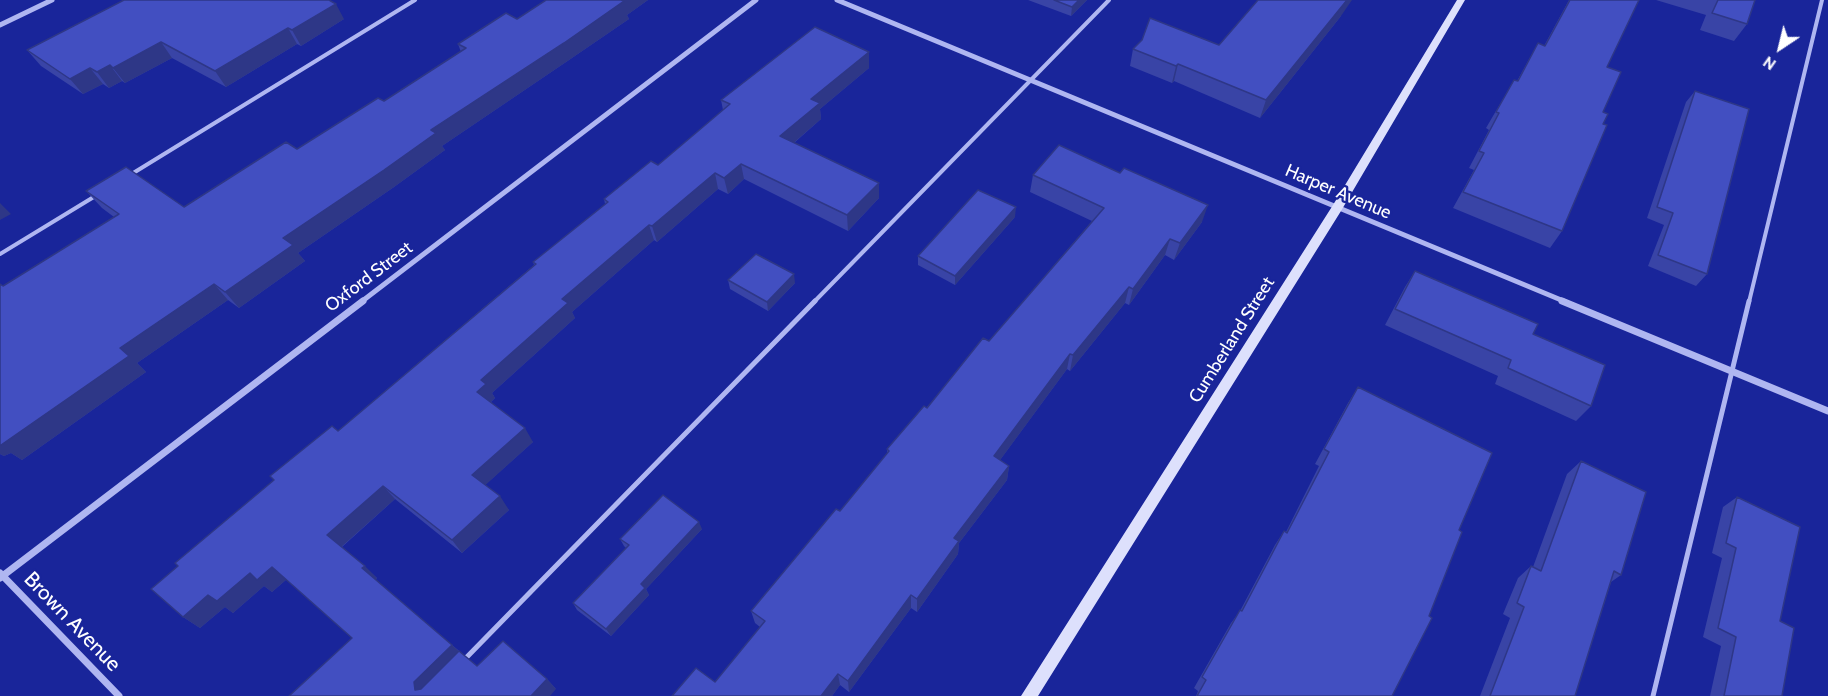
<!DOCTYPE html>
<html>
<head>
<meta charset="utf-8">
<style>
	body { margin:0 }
	#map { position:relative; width:1828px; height:696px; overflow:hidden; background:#19259a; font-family:Cabin,sans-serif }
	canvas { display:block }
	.north { position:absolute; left:1750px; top:18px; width:60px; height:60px; -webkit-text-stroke:4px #19259a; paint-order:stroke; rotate:215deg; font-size:16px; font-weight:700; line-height:24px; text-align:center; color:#fff }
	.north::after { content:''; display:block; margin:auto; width:21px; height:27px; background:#fff; clip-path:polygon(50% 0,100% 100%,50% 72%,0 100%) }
</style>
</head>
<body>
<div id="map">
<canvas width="1828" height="696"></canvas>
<div class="north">N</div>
</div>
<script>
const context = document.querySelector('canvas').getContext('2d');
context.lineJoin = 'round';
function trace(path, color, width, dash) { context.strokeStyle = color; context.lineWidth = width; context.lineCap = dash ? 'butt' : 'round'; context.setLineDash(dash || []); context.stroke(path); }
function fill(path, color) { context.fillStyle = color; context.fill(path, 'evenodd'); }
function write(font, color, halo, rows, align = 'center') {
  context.font = font + ' Cabin,sans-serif'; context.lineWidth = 4.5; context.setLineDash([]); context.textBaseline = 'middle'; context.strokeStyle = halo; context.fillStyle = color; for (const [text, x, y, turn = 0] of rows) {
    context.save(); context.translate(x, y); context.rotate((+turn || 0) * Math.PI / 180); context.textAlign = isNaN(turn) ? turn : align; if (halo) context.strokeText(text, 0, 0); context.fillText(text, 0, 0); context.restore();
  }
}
trace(new Path2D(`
	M130 175 415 0
	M0 254 97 195
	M814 302 1109 0
	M1749 302 1822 0`), '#afb6f1', 4);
trace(new Path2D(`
	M463 661 815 301
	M1653 696 1749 301`), '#afb6f1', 5);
trace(new Path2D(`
	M837 0 1566 302
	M0 25 52 0
	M361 302 756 0`), '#afb6f1', 5);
trace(new Path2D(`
	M1562 301 1828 411
	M0 573 119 696
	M0 578 363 301`), '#afb6f1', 7);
fill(new Path2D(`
	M1457 0H1465L1341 211 1038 696H1021L1333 205Z`), '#dde0fc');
fill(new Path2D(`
	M546 0H648L627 15 629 19 569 60 442 146 445 150 394 187 298 253 305 261 239 308 228 300 137 363 146 372 22 460 11 453 4 456 0 454V284L3 286 114 217 102 208 86 191 184 207 297 149 384 101 461 52 458 44 517 19Z
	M1028 0H1087L1071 16Z
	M1569 0H1639L1607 67 1603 124 1562 231 1550 248 1453 208 1474 170 1469 168 1489 130 1486 128 1514 80 1517 81 1538 43 1544 46Z
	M1656 0H1755L1747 24 1734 41 1700 30 1706 15Z
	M1341 16 1260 118 1174 81 1172 83 1130 66 1133 49 1219 45Z
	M344 19 301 46 297 44 226 87 172 58 125 83 122 81 109 88 103 84 83 94 41 66 27 50Z
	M869 52V68L820 109 821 119 794 143 879 198 848 231 744 179 728 194 718 189 657 242 654 240 572 312 575 318 492 393 495 398 491 402 533 442 485 485 509 510 462 553 395 499 342 547 377 578 375 580 477 666 547 679 556 689 352 638 287 579 272 592 264 586 233 613 225 607 200 628 183 617 178 566 534 265 533 262 605 204 604 199 658 165 723 110 721 100Z
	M1695 91 1707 274 1696 286 1648 266 1664 225 1647 218 1686 102Z
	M1033 175 1202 222 1174 260 1165 255 1129 305 1125 303 1070 371 1067 369 1000 460 1009 466 1007 480 959 543 958 554 917 612 911 608 849 692 840 685 832 696H672L715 682 760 627 755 623 751 611 840 511 887 454V449L989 341 1092 221 1030 192Z
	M1015 217 955 285 918 265V256Z
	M1415 271 1533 334 1591 406 1576 421 1495 384 1498 376 1385 325 1405 287Z
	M728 280 795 283 768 311 730 289Z
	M1358 387 1459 530 1392 696H1196L1198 691 1194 688 1231 623 1240 611 1275 545 1284 531 1286 532 1319 466 1315 464 1348 403Z
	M1581 461 1621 575 1611 582 1575 696H1480L1510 618 1503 614 1518 578 1531 566 1533 567 1567 474Z
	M1737 497 1780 621 1782 696H1710L1721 646 1703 637 1722 558 1712 553 1723 507Z
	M702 529 646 589 649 595 611 636 577 610 573 603 626 548 624 546 620 539Z`), '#3944a6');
fill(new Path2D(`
	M620 0H648L627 15 629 19 569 60 442 146 445 150 394 187 298 253 305 261 239 308 225 292 283 238 431 130Z
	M1079 0H1087L1071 16 1072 7Z
	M1347 0H1352L1341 16 1260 118 1266 100Z
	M336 4 344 19 301 46 292 30Z
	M288 28 297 44 226 87 215 71Z
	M161 42 172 58 125 83 113 68Z
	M869 52V68L820 109 821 119 783 152 780 136 811 99Z
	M1178 64 1174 81 1172 83 1176 66Z
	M110 65 122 81 109 88 97 72Z
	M90 68 103 84 83 94 70 79Z
	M741 164 744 179 728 194 724 178Z
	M715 173 718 189 657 242 652 226Z
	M879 183V198L848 231 847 215Z
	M0 203 11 214 0 220Z
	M1208 205 1202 222 1174 260 1180 243Z
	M1016 207 1015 217 955 285V276Z
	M649 225 654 240 572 312 575 318 492 393 495 398 486 406 477 392 481 380 562 299Z
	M1170 239 1165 255 1129 305 1133 289Z
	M794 274 795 283 768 311 767 302Z
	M214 284 228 300 137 363 146 372 22 460 11 453 4 456 0 454V444L120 348Z
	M1129 287 1125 303 1070 371 1073 355Z
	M1070 354 1067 369 992 471 994 456Z
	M525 428 533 442 481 489 472 475Z
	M1009 466 1007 480 959 543 958 554 917 612V599L954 538Z
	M383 486 395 499 340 548 327 535Z
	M500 496 509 510 462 553 452 540Z
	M699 522 702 529 646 589 649 595 611 636 606 629 641 584Z
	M365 566 377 578 375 580 362 568Z
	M272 567 287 579 272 592 264 586 233 613 225 607 200 628 183 617 208 595 250 573Z
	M911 595V608L849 692 848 681Z
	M452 645 463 655 427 693 415 690 414 682Z
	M838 674 840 685 832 696H821Z
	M547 679 556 689 550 696H531Z`), '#2e3787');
const building = new Path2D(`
	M124 0H329L336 4 292 30 288 28 215 71 161 42 113 68 110 65 97 72 90 68 70 79 27 50Z
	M546 0H621L624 1 564 43 431 130 436 133 384 170 283 238 293 245 225 292 214 284 120 348 129 356 1 445H0V284L3 286 119 214 86 191 126 167 184 207 286 142 297 149 378 98 384 101 466 48 458 44 506 13 517 19Z
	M1054 0H1079L1072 7Z
	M1258 0H1347L1266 100 1178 64 1176 66 1133 49 1142 40 1150 18 1219 45Z
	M1570 0H1639L1607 67 1621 72 1603 112 1608 114 1603 124 1607 125 1562 231 1463 192 1484 153 1479 151 1499 113 1496 112 1514 80 1518 81 1538 43 1545 46Z
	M1718 0H1755L1747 24 1712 13Z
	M815 27 869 52 811 99 820 103 780 136 879 183 847 215 741 164 724 178 715 173 652 226 649 225 562 299 568 303 481 380 486 384 477 392 525 428 472 475 500 496 452 540 383 486 327 535 365 566 362 568 452 645 414 682 415 690 421 689 459 651 477 666 503 641 547 679 531 696H289L352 638 272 567 257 580 250 573 217 601 208 595 183 617 151 589 178 566 175 563 274 480 270 476 332 426 338 431 536 264 533 262 608 202 604 199 651 161 658 165 730 104 721 100Z
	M1695 91 1749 109 1707 274 1658 255 1673 213 1657 207Z
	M1059 145 1120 173 1124 168 1208 205 1180 243 1170 239 1133 289 1129 287 1073 355 1070 354 994 456 1009 466 954 538 959 541 917 599 911 595 848 681 838 674 821 696H672L696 668 715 682 765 621 751 611 836 509 840 511 889 451 887 449 924 406 927 408 983 338 989 341 1104 208 1033 175Z
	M978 190 1016 207 955 276 918 256Z
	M756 254 794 274 767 302 728 280Z
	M1415 271 1538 324 1533 334 1605 365 1591 406 1508 368 1511 360 1395 309Z
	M1358 387 1492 453 1459 530 1462 532 1429 616 1432 618 1392 696H1197L1206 680 1202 677 1240 610 1242 611 1284 531 1287 533 1329 452 1324 449Z
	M1581 461 1646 492 1621 575 1614 571 1575 696H1490L1524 607 1517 603 1531 566 1541 571Z
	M663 495 699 522 641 584 645 588 606 629 573 603 629 545 620 539Z
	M1737 497 1800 527 1780 621 1794 628 1782 696H1724L1736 637 1718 628 1736 548 1726 543Z`);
fill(building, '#424fc1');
trace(building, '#2e3787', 1.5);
write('18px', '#fff', '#19259a', [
	["Harper Avenue",1338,192,23],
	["Oxford Street",369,277,-37],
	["Cumberland Street",1232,340,-58]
]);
write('21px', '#fff', '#19259a', [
	["Brown Avenue",72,622,46]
]);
</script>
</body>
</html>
